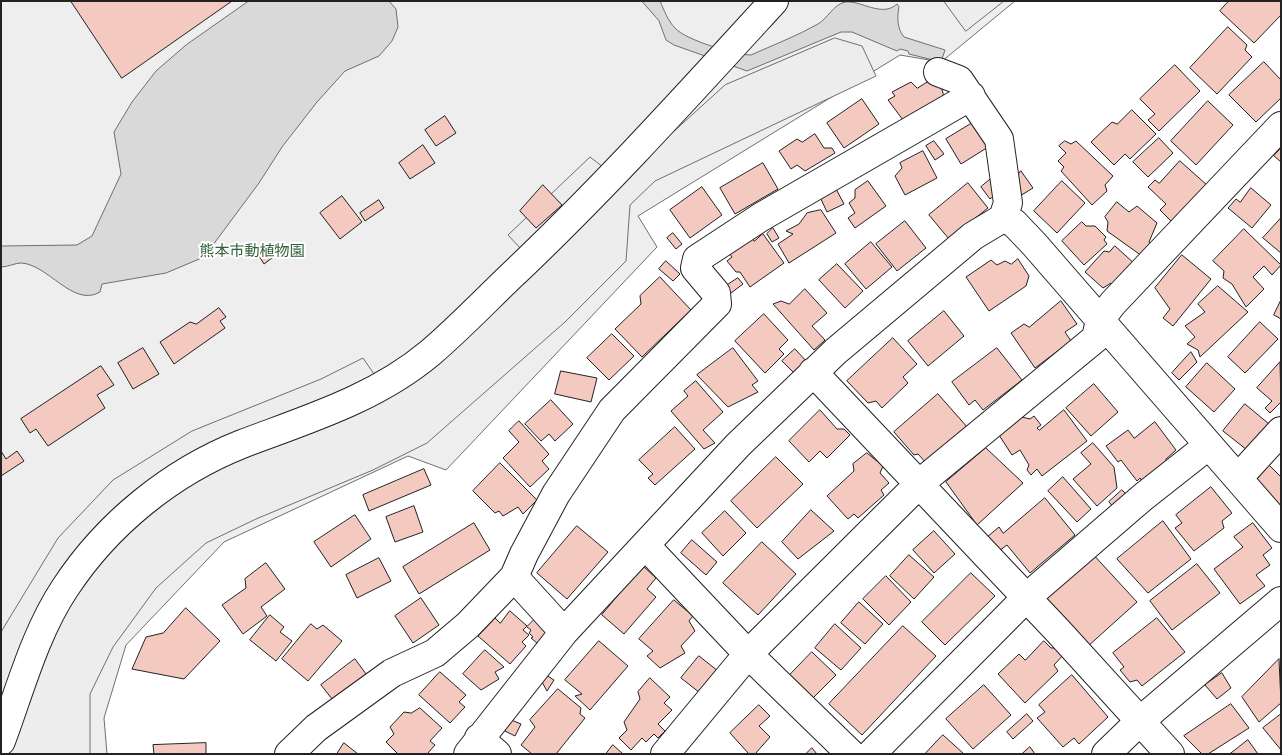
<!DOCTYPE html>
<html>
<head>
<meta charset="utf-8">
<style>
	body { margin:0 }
	#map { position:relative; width:1282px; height:755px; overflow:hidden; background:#fff; font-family:"Space Grotesk",sans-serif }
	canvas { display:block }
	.frame { position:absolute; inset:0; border:2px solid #222; pointer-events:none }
</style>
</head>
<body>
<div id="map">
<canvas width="1282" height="755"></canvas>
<div class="frame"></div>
</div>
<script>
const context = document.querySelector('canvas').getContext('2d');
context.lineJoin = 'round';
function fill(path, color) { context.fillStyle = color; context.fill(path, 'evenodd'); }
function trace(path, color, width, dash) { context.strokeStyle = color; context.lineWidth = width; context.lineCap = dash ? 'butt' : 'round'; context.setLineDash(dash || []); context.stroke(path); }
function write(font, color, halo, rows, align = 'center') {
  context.font = font + ' "Space Grotesk","Noto Sans JP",sans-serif'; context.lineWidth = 4; context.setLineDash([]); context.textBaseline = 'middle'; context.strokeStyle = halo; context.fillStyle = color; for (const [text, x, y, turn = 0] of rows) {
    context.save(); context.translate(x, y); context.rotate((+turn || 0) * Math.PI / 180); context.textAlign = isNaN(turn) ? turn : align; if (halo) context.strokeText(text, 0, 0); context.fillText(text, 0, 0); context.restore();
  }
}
const green = new Path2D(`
	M1 1H1015L941 62 900 55 638 216 657 247 446 470 408 456 224 542 126 645 104 718 107 754H1Z`);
fill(green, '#eee');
trace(green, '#6f6f6f', 1);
const parking = new Path2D(`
	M944 1H1004L966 31Z
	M835 38 862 46 876 76 655 181 630 205 626 261 565 322 427 443 373 470 256 519 206 543 156 588 113 647 90 694V754H1V632L58 538 113 480 192 431 321 379 363 358 387 393 536 265 508 235 590 157 620 180 725 85Z`);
fill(parking, '#ededed');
trace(parking, '#6f6f6f', 1);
const water = new Path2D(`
	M249 1H389L396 9 398 27 392 41 379 56 345 71 317 102 282 147 259 183 204 257 166 273 102 284 100 292C73 308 48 264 21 263 15 263 8 267 1 267V246L77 245 92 236 121 174 114 132 132 102 156 71 186 45Z
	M642 1H660C664 10 668 21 675 28 685 40 736 55 751 55 773 45 797 36 818 24 828 18 833 5 845 2 861 0 882 18 897 4L899 7C897 17 897 29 904 37L945 50 941 62 909 54 908 51 900 49 897 51 852 32H841L747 71 674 45 666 40 659 21Z`);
fill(water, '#d9d9d9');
trace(water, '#6f6f6f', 1);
const building = new Path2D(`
	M71 1H232L122 78Z
	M1229 1H1281V15L1254 43 1220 11Z
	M1228 27 1247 45 1245 50 1252 57 1217 94 1190 68Z
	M1264 62 1281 80V98L1256 122 1229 95Z
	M1175 65 1200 91 1159 131 1148 120 1155 114 1140 99Z
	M931 80 934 85 940 82 944 97 903 120 888 100 895 96 892 92 911 82 917 88Z
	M862 99 879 124 844 148 827 123Z
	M1208 101 1233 125 1196 165 1171 141Z
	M1132 110 1156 134 1130 159 1125 154 1114 165 1091 142 1112 122 1117 124Z
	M445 116 456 133 436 146 425 130Z
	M979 119 993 144 961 164 946 139Z
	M815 134 824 148H832L835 153 805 171 797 165 791 169 779 151 797 139 802 142Z
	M1159 138 1173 153 1148 177 1133 162Z
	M934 141 944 154 935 160 926 146Z
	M1065 141 1071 144 1076 141 1113 176 1105 185 1107 191 1092 205 1061 171 1064 167 1058 161 1066 153 1059 146Z
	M423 145 435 163 410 179 399 163Z
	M1281 148V162L1274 156Z
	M923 151 937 178 905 195 895 176 902 168 900 163Z
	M1180 161 1208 186 1173 223 1160 210 1166 204 1148 187 1155 180 1159 183Z
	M763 163 778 189 735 214 720 188Z
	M1021 171 1033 188 1020 196 1015 179Z
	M992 178 1001 190 990 199 981 187Z
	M868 181 886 206 855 228 848 218 855 213 849 203 855 198V190Z
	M1062 181 1085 203 1057 233 1034 211Z
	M968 183 988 208 949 239 929 215Z
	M543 185 562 205 536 228 520 211Z
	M702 187 722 215 690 238 670 210Z
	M835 187 844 204 827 212 819 195Z
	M1251 188 1271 205 1252 228 1228 208 1236 199 1240 202Z
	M342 196 362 222 340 239 320 213Z
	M379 200 384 208 365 221 360 213Z
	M1117 202 1129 212 1137 206 1157 223 1149 242 1153 248 1142 256 1107 231 1108 222 1105 217Z
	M821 210 836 233 789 263 778 244 793 234 786 231 799 224 807 213Z
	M1281 218V253L1263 238Z
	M905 221 926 248 897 271 876 244Z
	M1082 222 1086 226H1095L1106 237 1104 240 1107 244 1084 265 1062 241Z
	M773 228 779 238 772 242 767 234Z
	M1244 229 1281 265 1272 275 1264 266 1253 277 1264 289 1246 307 1232 284 1223 278 1224 271 1213 261Z
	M673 233 682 244 676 249 667 238Z
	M763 234 784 263 750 287 740 272H736L727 261 732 257 728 251 750 235 754 241Z
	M871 242 892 267 866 289 845 264Z
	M1115 246 1136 265 1115 287 1111 283 1103 288 1085 272 1104 251 1109 252Z
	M271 248 276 255 264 264 259 256Z
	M1182 255 1211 279 1173 326 1163 318 1170 309 1155 288Z
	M1018 259 1029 276 1026 286 989 311 966 277 991 260 997 265 1005 261 1011 264Z
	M666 261 680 274 673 281 659 269Z
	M837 264 863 291 845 308 819 280Z
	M660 277 691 310 642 357 615 329 641 304 640 296Z
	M738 278 743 284 731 293 726 286Z
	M1218 286 1248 312 1200 357 1198 350 1187 344 1195 337 1185 326 1205 312 1198 304Z
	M805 289 827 313 812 326 825 340 814 350 773 304 781 301 789 304Z
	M1281 300V319L1274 315Z
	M1061 301 1077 324 1065 332 1071 341 1035 368 1011 333 1024 324 1029 327Z
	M219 308 226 317 220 321 225 328 174 364 160 342 190 322 196 324Z
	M944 311 964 336 928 366 908 341Z
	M764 314 788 340 779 349 784 354 765 373 735 341Z
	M1260 322 1278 339 1245 373 1228 357Z
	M612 334 634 356 609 380 587 358Z
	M893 338 917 364 903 377 908 383 882 408 876 401 868 403 847 381Z
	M143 348 159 374 133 389 118 363Z
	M733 348 758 381 752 385 758 392 728 407 697 375Z
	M997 348 1022 380 983 410 975 400 969 405 952 382Z
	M795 349 808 363 796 375 782 361Z
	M1191 352 1197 362 1179 380 1172 373Z
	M1280 362 1281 402 1270 413 1265 408 1272 401 1257 388Z
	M1207 363 1235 389 1214 412 1186 387Z
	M101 366 114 385 97 395 105 408 48 446 36 429 30 433 21 419Z
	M561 371 597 378 591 402 555 394Z
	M696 381 723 412 703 430 715 443 704 449 671 411 688 396 684 391Z
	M1094 384 1118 412 1091 436 1066 408Z
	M938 394 968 428 927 464 918 454 914 455 894 432Z
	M551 400 573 424 555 441 549 434 541 441 525 424Z
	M1245 404 1269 424 1247 450 1223 431Z
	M820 410 837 429H844L850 435 827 458 820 451 809 462 789 441Z
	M1064 410 1087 441 1042 476 1037 469 1031 475 1027 470 1029 465 1020 450 1012 455 997 432 1022 417 1030 419 1034 416 1041 425 1037 428 1039 430Z
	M519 421 549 454 542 461 549 469 530 487 503 458 519 442 509 431Z
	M1155 422 1176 450 1166 459V468L1144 484 1140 478 1137 481 1121 460 1118 462 1106 446 1128 430 1134 438Z
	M675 427 695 449 655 485 648 478 653 474 639 460Z
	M1093 443 1114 467 1117 488 1097 506 1073 479 1091 464 1081 453Z
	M986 448 1023 483 977 525 946 482Z
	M1 451 6 459 17 451 24 461 1 476Z
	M867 453 883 466 880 473 889 483 881 490 884 495 858 518 854 514 848 519 827 496 854 471 853 464Z
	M776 457 803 484 757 528 731 501Z
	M500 463 537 500 523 514 518 507 503 516 499 511 495 513 473 491Z
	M1269 465 1281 477V513L1255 482Z
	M424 469 431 485 369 511 363 495Z
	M1063 477 1091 509 1077 522 1048 491Z
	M1211 487 1232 513 1222 521 1224 528 1194 551 1175 528 1182 523 1176 515Z
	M1122 490 1128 496 1114 508 1109 502Z
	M1045 498 1075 535 1030 573 1007 545 999 551 987 537 999 527 1003 533Z
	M414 506 423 532 395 542 386 517Z
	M811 510 834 531 798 559 782 542Z
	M725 511 746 533 723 556 702 533Z
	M355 515 371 539 331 567 314 542Z
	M1163 521 1191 559 1148 593 1117 559Z
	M474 523 490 550 419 594 403 567Z
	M1253 523 1272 548 1263 555 1270 565 1256 575 1265 586 1240 604 1214 569 1243 547 1234 537Z
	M577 526 608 552 567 599 537 573Z
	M934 531 955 554 934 573 913 550Z
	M692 540 717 562 706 575 681 553Z
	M762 542 796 574 758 615 723 583Z
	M1090 551 1137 602 1087 647 1042 604 1043 592Z
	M909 555 934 577 914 599 890 576Z
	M379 558 391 581 357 598 346 575Z
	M266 563 285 589 261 607 267 616 243 634 222 605 246 588 245 579Z
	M1197 564 1220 593 1172 630 1150 601Z
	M643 566 656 578 647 589 656 597 624 634 602 615Z
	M971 573 995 596 945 645 922 622Z
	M886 576 911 602 889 625 863 599Z
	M421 598 439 625 413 643 395 616Z
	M674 600 693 616 689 621 695 631 681 646 685 653 660 668 647 656 653 651 639 639Z
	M859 602 883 624 865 644 841 623Z
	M186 608 220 641 184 679 132 669 146 637 163 633Z
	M510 611 527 626 523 630 529 635 522 642 526 646 510 664 478 636 495 618 500 623Z
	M270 615 284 627 280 632 292 641 276 661 250 640Z
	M537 617 551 629 537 643 531 638 533 637 529 633 531 630 527 627Z
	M1157 618 1185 652 1142 686 1137 680 1130 682 1120 670 1124 667 1113 653Z
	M311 624 317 629 323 625 342 641 308 681 282 659Z
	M835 624 861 648 841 670 815 648Z
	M903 626 936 656 862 735 829 704Z
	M599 641 628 666 590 710 575 696 582 694 565 680Z
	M1044 641 1051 648H1057L1066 652 1054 665 1058 671 1025 703 998 674 1019 654 1025 660Z
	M485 650 504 667 495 672 499 679 481 690 463 674Z
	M812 652 836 675 809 702 785 680Z
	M699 656 718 671 700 693 681 678Z
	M355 659 369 678 336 704 321 685Z
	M1279 659 1281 703 1259 722 1242 697Z
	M440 672 466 695 459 702 465 707 450 723 419 695Z
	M1222 673 1231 688 1217 699 1205 685Z
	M546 675 554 680 547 691 542 682Z
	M1072 675 1108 717 1079 744 1074 738 1063 747 1037 718 1045 712 1039 705Z
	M650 678 670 697 664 703 672 710 658 724 665 731 658 738 654 734 646 742 642 738 631 750 619 738 627 730 624 722 640 699 638 692Z
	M984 685 1011 715 973 749 946 719Z
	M558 689 581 708 580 714 585 718 556 754H532L521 745 535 727 530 720Z
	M1231 704 1249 728 1208 754H1202L1184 736Z
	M759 705 770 716 759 726 770 737 755 754H749L730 733Z
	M420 708 442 728 430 741 435 745 427 754H398L386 742 394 734 390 727 404 712 411 713Z
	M1027 714 1033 721 1013 739 1007 732Z
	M1281 714V750L1263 728Z
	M509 719 521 724 515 736 503 730Z
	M943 735 964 754H925Z
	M1248 740 1258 754H1230Z
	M206 743V754H154L153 745Z
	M344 743 358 754H337Z
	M613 745 623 754H606Z
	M1030 747 1035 754H1022Z
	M812 748 817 754H806Z`);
fill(building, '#f3c9c0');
trace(building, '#222', 1);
const minor = new Path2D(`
	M938 72 959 80 999 139 1008 203 1003 218
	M813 372 1058 631 1170 754
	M1238 478 1281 431
	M645 545 748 654 851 754
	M514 577 564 632
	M479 738 497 754
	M1 741C20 690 35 633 65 588 107 524 171 472 242 444 308 419 375 399 430 353 458 329 484 302 510 277 603 189 688 95 774 1
	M289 754 316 728 392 673 435 653 468 625 514 577 524 554 556 494 612 410 717 304 716 293 695 268 697 259 761 217 971 96
	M468 754 564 632 738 445 836 351 973 236 1003 218 1014 223 1034 244 1281 528
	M665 754 748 654 920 483 1096 338 1100 320 1113 303 1281 126
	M871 754 1027 597 1143 497 1209 445
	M1106 754 1140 721 1281 601`);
trace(minor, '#222', 30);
trace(minor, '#fff', 28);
write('15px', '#2f5e38', '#fff', [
	["熊本市動植物園",252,252]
]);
</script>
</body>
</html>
